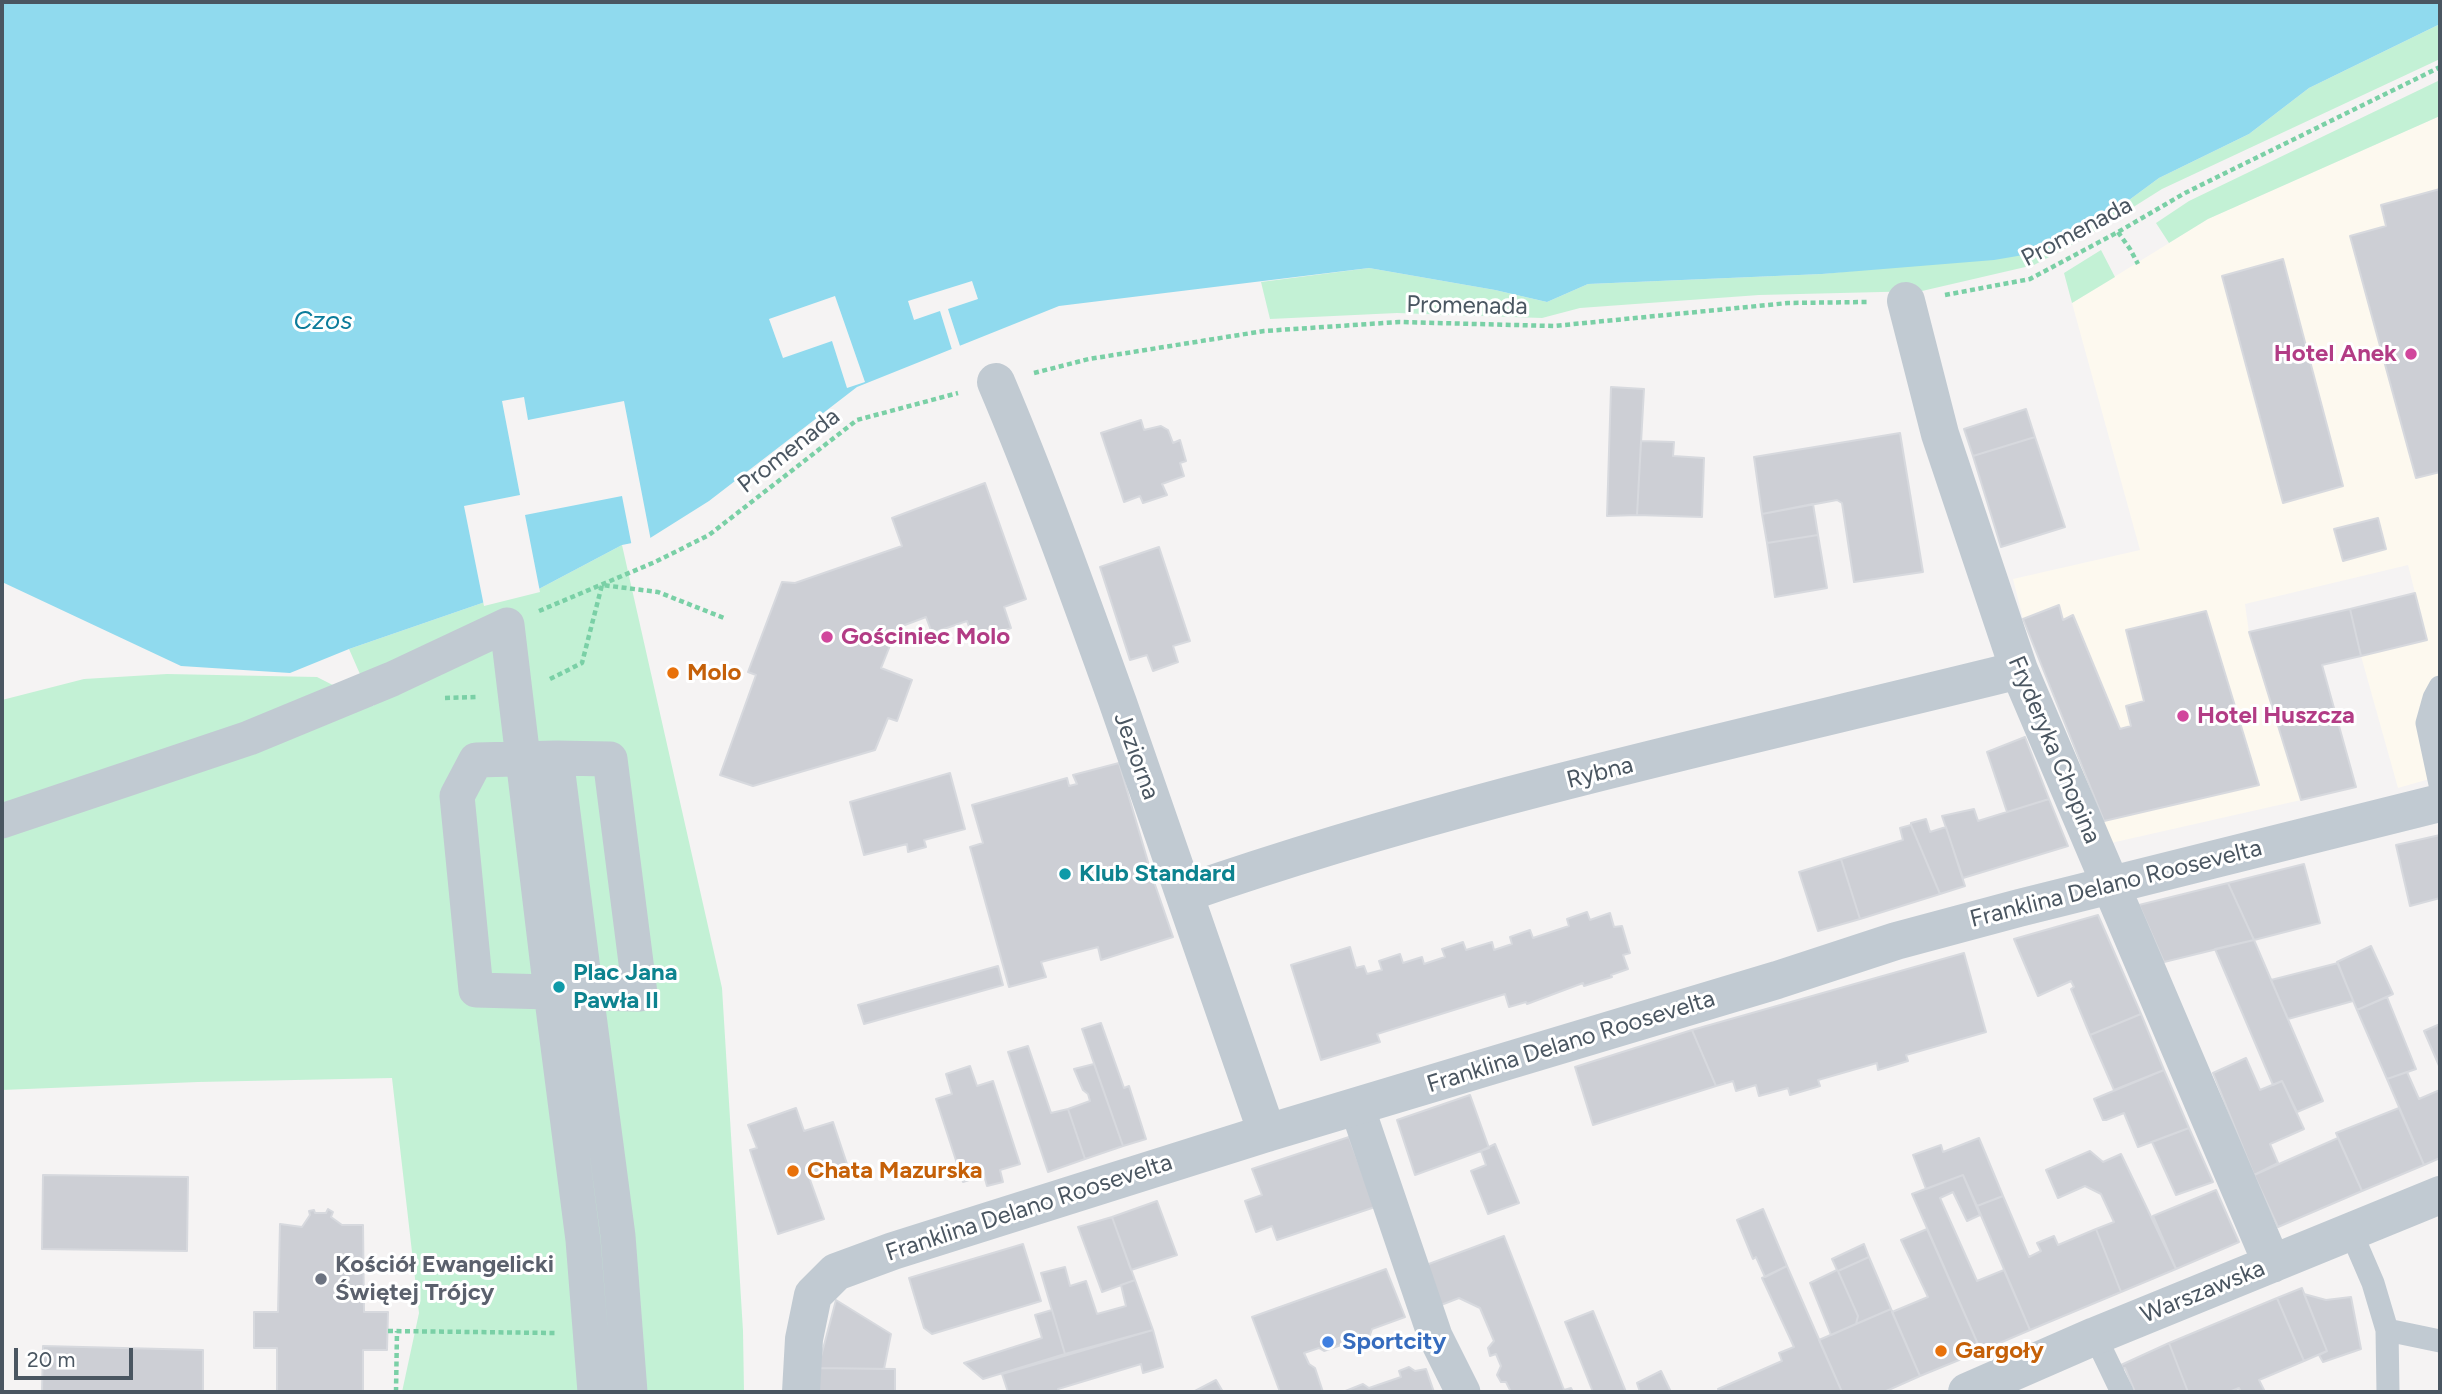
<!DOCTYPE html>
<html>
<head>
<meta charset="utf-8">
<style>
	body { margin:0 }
	#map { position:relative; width:2442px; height:1394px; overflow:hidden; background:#f5f3f3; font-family:Figtree,sans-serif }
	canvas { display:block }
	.frame { position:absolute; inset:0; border:4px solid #4a5661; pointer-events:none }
	.scale { position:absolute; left:14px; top:1348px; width:119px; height:32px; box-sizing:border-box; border:4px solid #4a5661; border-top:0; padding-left:9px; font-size:21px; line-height:24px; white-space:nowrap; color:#4a5661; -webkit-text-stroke:5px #fff; paint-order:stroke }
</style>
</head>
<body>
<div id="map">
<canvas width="2442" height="1394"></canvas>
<div class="frame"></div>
<div class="scale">20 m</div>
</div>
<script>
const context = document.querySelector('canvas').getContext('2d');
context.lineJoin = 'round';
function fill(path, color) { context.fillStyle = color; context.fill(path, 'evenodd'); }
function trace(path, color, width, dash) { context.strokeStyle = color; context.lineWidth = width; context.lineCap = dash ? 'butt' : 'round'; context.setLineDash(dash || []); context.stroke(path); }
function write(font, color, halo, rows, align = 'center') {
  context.font = font + ' Figtree,sans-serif'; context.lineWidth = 6; context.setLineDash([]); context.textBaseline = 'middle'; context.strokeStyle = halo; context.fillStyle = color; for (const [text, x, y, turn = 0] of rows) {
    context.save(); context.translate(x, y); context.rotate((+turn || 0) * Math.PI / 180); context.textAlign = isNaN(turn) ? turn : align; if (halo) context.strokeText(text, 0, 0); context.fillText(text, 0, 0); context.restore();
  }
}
fill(new Path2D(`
	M2440 116V776L2398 788 2361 656 2427 640 2408 565 2245 604 2249 633 2301 800 2111 843 2023 619 2013 579 2140 550 2072 303 2208 219Z`), '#fdf9ef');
fill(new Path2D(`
	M2440 24V59L2162 189 2081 240 2034 265 1922 291 1759 295 1580 308 1542 318 1397 313 1270 319 1261 282 1369 268 1495 290 1547 302 1588 284 1822 274 2041 252 2125 203 2159 178 2249 134 2309 88Z
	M2440 80V116L2208 219 2169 243 2156 223 2189 201Z
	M2101 250 2115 277 2072 303 2064 273Z
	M622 545 722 988 743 1331 744 1392H402L419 1313 392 1078 198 1082 2 1090V700L84 679 167 674 317 677 374 706 349 649 485 602 535 591Z`), '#c3f1d5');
fill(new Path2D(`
	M2 2H2440V24L2309 88 2249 134 2159 178 2125 203 2041 252 1994 260 1822 274 1588 284 1547 302 1495 290 1369 268 1059 306 857 387 709 501 647 540 622 545 535 591 485 602 349 649 290 673 181 666 2 582Z`), '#90daee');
fill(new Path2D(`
	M972 281 978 299 948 309 961 349 953 353 940 311 914 320 908 301Z
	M835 296 865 382 847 388 832 341 783 358 769 319Z
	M524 397 528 420 624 401 651 541 632 547 622 496 525 515 540 592 484 606 464 506 520 495 502 401Z`), '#f5f3f3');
const building = new Path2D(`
	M2440 189V472L2416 478 2350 236 2386 226 2381 205Z
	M2283 259 2343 486 2283 503 2222 276Z
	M1611 387 1644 389 1637 515 1607 516Z
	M2026 409 2035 437 1973 456 1964 429Z
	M1141 420 1144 430 1161 426 1168 430 1173 443 1180 440 1186 461 1180 463 1184 476 1162 484 1167 495 1143 503 1140 496 1124 502 1101 433Z
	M1900 433 1923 572 1854 582 1842 503 1837 500 1762 514 1754 457Z
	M2035 437 2065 527 2001 547 1973 456Z
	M1641 441 1674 442 1673 456 1704 458 1702 517 1637 515Z
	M985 483 1026 599 1004 607 1011 628 974 641 967 621 932 633 926 617 897 628 881 668 912 680 897 721 888 718 875 750 753 786 720 775 756 675 748 672 782 582 795 583 902 546 892 518Z
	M1813 504 1818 535 1767 543 1762 514Z
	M2378 518 2386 549 2343 561 2334 529Z
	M1818 535 1827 588 1775 597 1767 543Z
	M1159 547 1190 641 1173 646 1178 662 1153 671 1147 655 1130 660 1100 567Z
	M2415 593 2427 640 2361 656 2350 609Z
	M2059 605 2063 620 2073 615 2120 729 2131 726 2126 706 2144 701 2126 630 2206 611 2259 785 2104 821 2023 619Z
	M2350 609 2361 656 2322 665 2356 787 2301 800 2249 632Z
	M2025 737 2049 799 2007 812 1987 752Z
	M1119 763 1153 879 1173 937 1101 960 1098 947 1041 962 1046 977 1009 987 970 847 983 843 972 805 1067 778 1069 786 1077 784 1073 775Z
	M950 773 965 829 924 840 926 847 908 852 907 844 864 855 850 802Z
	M2049 799 2068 846 1963 878 1942 816 1974 809 1978 821Z
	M1926 819 1930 832 1946 827 1965 886 1940 894 1911 825V823Z
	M1911 825 1940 894 1860 919 1841 859 1903 840 1900 828Z
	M2440 835V898L2410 906 2396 845Z
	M1841 859 1860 919 1818 931 1799 872Z
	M2304 864 2320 923 2254 940 2228 883Z
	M2228 883 2254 940 2164 962 2139 905Z
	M1587 912 1590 920 1610 913 1614 927 1622 926 1630 953 1623 955 1628 969 1611 975 1612 977 1584 986 1583 983 1527 1004 1526 1002 1509 1007 1505 994 1377 1034 1380 1042 1321 1060 1291 965 1350 947 1356 968 1364 966 1367 974 1382 970 1379 961 1400 954 1403 963 1422 957 1424 964 1445 957 1442 949 1463 942 1466 950 1492 942 1494 950 1512 944 1510 937 1530 930 1533 938 1569 926 1567 919Z
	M2098 915 2141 1014 2090 1035 2071 989 2074 987 2071 981 2038 996 2014 939Z
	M2254 940 2323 1101 2297 1112 2282 1081 2273 1085 2215 949Z
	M2371 946 2393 994 2357 1010 2337 962Z
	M1964 953 1986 1032 1906 1055 1908 1061 1878 1070 1877 1063 1818 1080 1820 1086 1790 1095 1788 1088 1759 1096 1756 1085 1736 1091 1733 1081 1716 1086 1692 1030Z
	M2338 963 2353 1001 2288 1019 2271 980Z
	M998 966 1003 985 864 1024 858 1005Z
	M2387 997 2416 1069 2387 1079 2357 1010Z
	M2141 1014 2164 1070 2114 1090 2090 1035Z
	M1101 1023 1124 1088 1129 1086 1146 1139 1123 1146 1082 1029Z
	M2440 1024V1068L2424 1031Z
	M1692 1030 1716 1086 1593 1125 1575 1067Z
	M1028 1046 1051 1113 1068 1109 1085 1159 1048 1172 1008 1052Z
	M2246 1058 2260 1090 2282 1081 2304 1129 2270 1144 2278 1163 2254 1175 2213 1073Z
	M1094 1064 1123 1146 1085 1159 1068 1109 1090 1101 1088 1094 1083 1090 1074 1069Z
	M970 1066 977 1086 993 1081 1020 1164 1000 1170 1003 1182 987 1186 984 1175 963 1182 936 1099 952 1094 946 1074Z
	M2164 1070 2189 1128 2138 1147 2124 1113 2106 1120H2103L2094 1099Z
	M2407 1072 2419 1099 2440 1090V1158L2424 1165 2387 1079Z
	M1470 1095 1489 1148 1415 1175 1397 1120Z
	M796 1108 804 1131 833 1122 847 1164 809 1177 824 1219 778 1234 750 1150 757 1148 748 1125Z
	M2399 1108 2424 1165 2362 1191 2336 1133Z
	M2189 1128 2213 1182 2176 1195 2152 1142Z
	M1349 1137 1375 1207 1277 1240 1272 1226 1256 1232 1245 1201 1262 1195 1252 1169Z
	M1979 1138 2003 1196 1977 1206 1963 1175 1926 1189 1913 1155 1941 1145 1943 1152Z
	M2338 1138 2362 1191 2278 1227 2254 1175Z
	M1495 1144 1519 1203 1488 1214 1471 1171 1486 1165 1481 1151Z
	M2090 1151 2103 1162 2121 1154 2176 1269 2121 1292 2096 1229 2114 1222 2101 1194 2085 1186 2058 1198 2046 1170Z
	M43 1175 188 1177 187 1251 42 1249Z
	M1963 1175 1980 1215 1967 1221 1953 1192 1940 1198 1977 1281 2004 1270 2030 1330 1981 1351 1912 1194Z
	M2216 1190 2239 1242 2176 1269 2153 1216Z
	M2003 1196 2029 1257 2041 1251 2037 1243 2054 1236 2058 1245 2096 1229 2121 1292 2030 1330 1977 1206Z
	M1157 1201 1177 1255 1131 1270 1112 1217Z
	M328 1209 333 1212 331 1217 342 1225H363L364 1312H388L387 1350H363V1392H277V1348H254V1312H278L280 1224 302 1227 310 1215 309 1211 314 1210 315 1213H326Z
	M1763 1209 1787 1266 1765 1277 1756 1257 1753 1259 1737 1220Z
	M1112 1217 1135 1280 1102 1292 1078 1227Z
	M1927 1229 1981 1351 1920 1376 1892 1312 1928 1297 1901 1240Z
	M1504 1236 1564 1390 1571 1388 1573 1392H1511L1506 1382H1501L1497 1375 1501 1366 1496 1354 1490 1356 1488 1348 1494 1341 1480 1308 1459 1298 1441 1305 1426 1265Z
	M1023 1244 1041 1301 932 1334 924 1328 909 1278Z
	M1864 1244 1869 1257 1838 1271 1858 1316 1856 1324 1831 1335 1810 1283 1837 1270 1832 1259Z
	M1869 1257 1891 1309 1856 1324 1858 1316 1838 1271Z
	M1787 1266 1842 1392H1719L1718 1389 1782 1361 1779 1353 1794 1347 1762 1278Z
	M1065 1267 1070 1286 1086 1281 1097 1314 1126 1306 1121 1285 1135 1280 1153 1330 1065 1354 1041 1273Z
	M1386 1269 1405 1317 1372 1329 1370 1335 1361 1338 1358 1333 1343 1338 1341 1345 1324 1351 1319 1348 1304 1353 1309 1364 1315 1368 1323 1392H1280L1252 1317Z
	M2302 1288 2327 1351 2304 1361 2277 1298Z
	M2304 1294 2326 1300 2351 1297 2361 1349 2323 1362 2319 1355 2327 1351Z
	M2277 1298 2304 1361 2259 1380 2265 1392H2241L2239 1388 2229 1392H2188L2169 1343Z
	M836 1300 891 1334 884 1369 818 1368Z
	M1891 1309 1920 1376 1884 1392H1842L1819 1340Z
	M1052 1310 1065 1354 983 1379 964 1363 1042 1338 1035 1315Z
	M1593 1311 1626 1392H1593L1565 1322Z
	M1153 1330 1163 1367 1143 1373 1141 1364 1058 1389 1059 1392H1008L1002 1374Z
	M2169 1343 2188 1392H2135L2125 1368 2123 1369 2121 1365Z
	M43 1346 203 1350V1392H42Z
	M1409 1367 1415 1371 1426 1369 1434 1392H1343L1363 1384 1369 1388 1401 1377 1399 1371Z
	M818 1368 895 1369V1392H818Z
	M1661 1371 1671 1392H1640L1637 1383Z
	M1216 1380 1223 1392H1193Z`);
fill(building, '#cdcfd5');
trace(building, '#d7d9de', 2);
trace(new Path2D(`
	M2118 232 2130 249 2138 264
	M1945 295 2030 279 2118 232 2185 193 2440 67
	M1034 373 1089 359 1264 331 1399 322 1554 326 1788 303 1867 302
	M539 611 655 562 709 535 857 420 958 393
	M550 679 582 663 602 585 658 592 724 618
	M445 698 479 697
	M388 1331 555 1333
	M396 1392 397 1331`), '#7ad0a6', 4.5, [5, 3.5]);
trace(new Path2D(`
	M2440 687 2434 698 2427 723 2440 784
	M2351 1232 2373 1283 2387 1330 2440 1341
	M2387 1330 2388 1392
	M2095 1336 2122 1392`), '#c1cad2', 23);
trace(new Path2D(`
	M556 758 610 759 640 994 586 993 618 1236 630 1392
	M556 758 586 993 476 990 457 796 476 760Z
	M2 821 249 738 392 679 507 625 551 992 583 1240 595 1392
	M1357 1107 1435 1336 1463 1392`), '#c1cad2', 35);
trace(new Path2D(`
	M1906 301 1940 434 2019 670 2272 1264
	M996 382C1041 488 1079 595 1118 703 1168 846 1218 989 1267 1133
	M1186 893C1456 799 1741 739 2019 670
	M801 1392 804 1339 813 1295 836 1272 893 1251 1267 1133 1777 980 1896 941 2019 908 2440 803
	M1967 1392 2095 1336 2440 1195`), '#c1cad2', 38);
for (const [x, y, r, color] of [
	[2411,354,7,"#d1479c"],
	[827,637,7,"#d1479c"],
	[673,673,7,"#e8710a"],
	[2183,716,7,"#d1479c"],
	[1065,874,7,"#0f9aa8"],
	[559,987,7,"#0f9aa8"],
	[793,1171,7,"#e8710a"],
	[321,1279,7,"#6b7280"],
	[1328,1342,7,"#3f7fe0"],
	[1941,1351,7,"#e8710a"]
]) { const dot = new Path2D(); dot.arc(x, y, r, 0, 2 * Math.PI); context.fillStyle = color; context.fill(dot); trace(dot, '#fff', 2.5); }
write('24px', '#4a5661', '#fff', [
	["Promenada",2077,232,-28],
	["Promenada",1467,306,1],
	["Promenada",789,451,-38],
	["Fryderyka Chopina",2054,750,67],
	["Jeziorna",1136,756,70],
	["Rybna",1600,773,-14],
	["Franklina Delano Roosevelta",2116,884,-14],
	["Franklina Delano Roosevelta",1571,1042,-17],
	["Franklina Delano Roosevelta",1029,1208,-18],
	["Warszawska",2203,1292,-22]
]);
write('bold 24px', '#b23c85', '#fff', [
	["Hotel Anek",2397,354,"right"],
	["Gościniec Molo",841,637],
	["Hotel Huszcza",2197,716]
], 'left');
write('bold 24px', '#c56008', '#fff', [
	["Molo",687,673],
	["Chata Mazurska",807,1171],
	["Gargoły",1955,1351]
], 'left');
write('bold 24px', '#0d838f', '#fff', [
	["Klub Standard",1079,874],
	["Plac Jana",573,973],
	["Pawła II",573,1001]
], 'left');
write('bold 24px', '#5b616d', '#fff', [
	["Kościół Ewangelicki",335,1265],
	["Świętej Trójcy",335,1293]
], 'left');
write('bold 24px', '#366cbe', '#fff', [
	["Sportcity",1342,1342]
], 'left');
write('italic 26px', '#0c7c9b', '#fff', [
	["Czos",323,321]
]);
</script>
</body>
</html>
